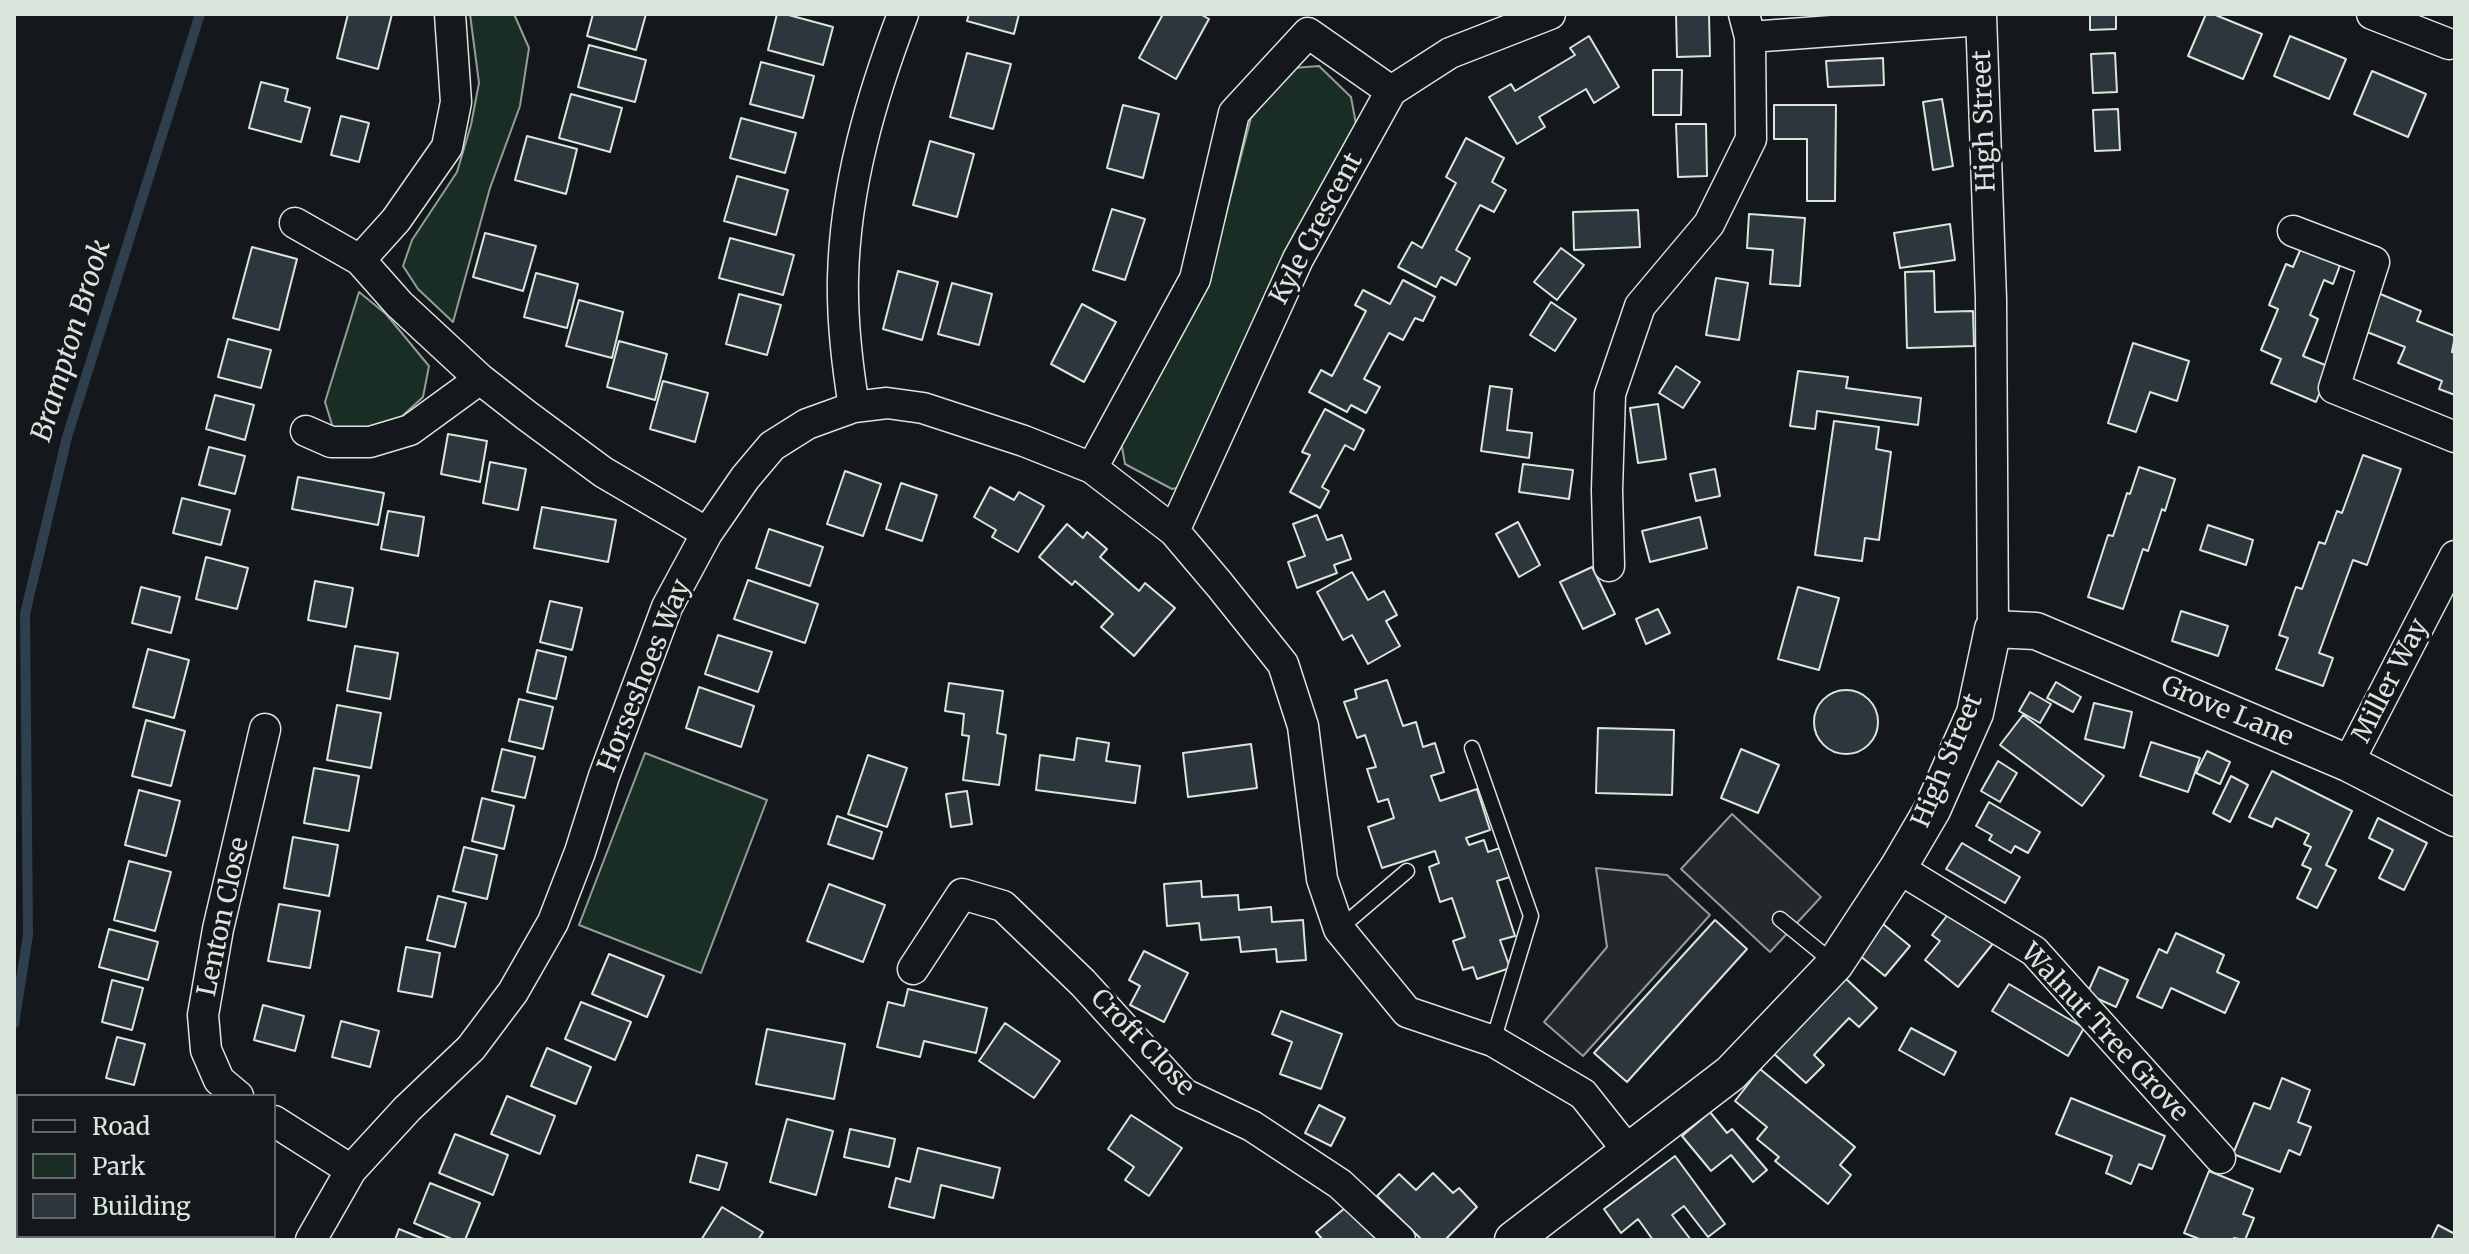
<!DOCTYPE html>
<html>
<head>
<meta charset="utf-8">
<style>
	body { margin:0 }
	#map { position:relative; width:2469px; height:1254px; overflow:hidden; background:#14181c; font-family:Merriweather,serif }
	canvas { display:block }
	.frame { position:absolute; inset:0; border:16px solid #d8e6dc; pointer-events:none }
	.legend { position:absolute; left:16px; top:1094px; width:260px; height:144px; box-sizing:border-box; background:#14181c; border:2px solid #626a69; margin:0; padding:10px 14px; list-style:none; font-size:24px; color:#d8e6dc }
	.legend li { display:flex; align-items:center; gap:16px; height:40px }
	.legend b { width:40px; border:2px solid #626a69 }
</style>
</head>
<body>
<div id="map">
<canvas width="2469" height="1254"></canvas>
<div class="frame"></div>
<ul class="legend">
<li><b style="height:10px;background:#14181c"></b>Road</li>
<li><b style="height:22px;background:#1a2d24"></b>Park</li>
<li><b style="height:22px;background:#2c363c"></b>Building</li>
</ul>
</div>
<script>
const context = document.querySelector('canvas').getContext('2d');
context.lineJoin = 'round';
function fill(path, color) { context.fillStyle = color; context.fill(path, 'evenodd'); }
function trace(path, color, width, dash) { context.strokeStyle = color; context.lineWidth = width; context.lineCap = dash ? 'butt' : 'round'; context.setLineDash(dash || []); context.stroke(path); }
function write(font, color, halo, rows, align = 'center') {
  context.font = font + ' Merriweather,serif'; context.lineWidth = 6; context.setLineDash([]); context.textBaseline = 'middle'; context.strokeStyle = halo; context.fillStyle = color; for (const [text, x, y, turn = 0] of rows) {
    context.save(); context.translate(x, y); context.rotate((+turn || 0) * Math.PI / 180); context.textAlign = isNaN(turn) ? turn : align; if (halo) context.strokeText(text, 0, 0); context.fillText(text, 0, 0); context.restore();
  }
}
const green = new Path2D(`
	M470 14H514L529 48 520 106 490 188 453 322 418 289 403 266 412 240 457 172 471 125 479 83Z
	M1319 66 1351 97 1356 124 1186 486 1172 489 1125 464 1121 441 1208 283 1251 118 1293 68Z
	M359 292 386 314 429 366 423 397 398 420 370 429 333 428 325 402Z
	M645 753 767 800 701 973 579 925Z`);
fill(green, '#1a2d24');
trace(green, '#939e99', 2);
const parking = new Path2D(`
	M1732 814 1821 897 1770 952 1681 869Z
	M1596 868 1667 875 1710 915 1583 1056 1544 1022 1607 947Z`);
fill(parking, '#24282b');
trace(parking, '#939e99', 2);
trace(new Path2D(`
	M14 1024 28 935 25 614 67 437 200 14`), '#2f3f4d', 10);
const building = new Path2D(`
	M348 14H392L378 69 337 58Z
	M593 14H646L636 50 587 36Z
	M777 14H785L833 27 823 65 768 50Z
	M969 14H1019L1014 34 967 21Z
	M1163 14H1200L1209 19 1176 79 1139 58Z
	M1676 14H1709L1710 56 1677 57Z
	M2090 14H2116V29L2090 30Z
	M2206 14H2213L2262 34 2243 79 2188 56Z
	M1589 36 1619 87 1594 103 1586 89 1539 117 1545 127 1517 144 1489 97 1511 84 1515 91 1575 55 1570 48Z
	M2290 36 2346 59 2329 99 2274 76Z
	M589 45 646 60 635 102 578 87Z
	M967 53 1011 64 993 129 950 117Z
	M2115 53 2117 92 2093 93 2091 54Z
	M1883 58 1884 85 1828 87 1826 61Z
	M761 62 814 76 803 118 750 104Z
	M1653 70H1682L1681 115H1653Z
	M2372 71 2426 94 2408 137 2354 114Z
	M261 82 288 89 285 101 310 108 301 142 249 128Z
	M571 94 622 108 610 152 559 138Z
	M1942 99 1953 166 1933 170 1923 102Z
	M1123 105 1159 114 1143 178 1107 168Z
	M1774 105H1836L1835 201H1807V139H1774Z
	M2118 109 2120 150 2095 151 2093 110Z
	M341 116 369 123 359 162 331 155Z
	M741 118 796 133 785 173 730 158Z
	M1676 124H1706L1707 176 1678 177Z
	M527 136 577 149 566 194 515 180Z
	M1466 138 1504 158 1492 182 1506 190 1494 212 1480 205 1456 250 1470 258 1456 285 1441 277 1436 287 1398 267 1412 242 1422 248 1456 183 1446 177Z
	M930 141 974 154 957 217 913 205Z
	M737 176 788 190 776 235 724 221Z
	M1112 209 1145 219 1125 280 1093 270Z
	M1638 210 1640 247 1574 250 1573 212Z
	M1749 214 1805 218 1800 286 1770 284 1773 250 1747 248Z
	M1950 224 1955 260 1900 268 1894 233Z
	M485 233 536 246 523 291 473 277Z
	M730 238 794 255 783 295 719 278Z
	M2304 241 2343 257 2333 284 2324 280 2310 315 2318 319 2303 356 2330 367 2316 402 2271 383 2281 359 2261 350 2278 309 2269 305 2286 264 2293 267Z
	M252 247 297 259 279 330 233 318Z
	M1561 248 1584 265 1557 300 1534 282Z
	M898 271 938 282 922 340 883 329Z
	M1934 271 1935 312 1973 311 1974 346 1907 348 1905 272Z
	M536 273 578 284 567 328 524 317Z
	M1716 278 1748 283 1739 340 1706 335Z
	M1403 280 1435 297 1423 321 1415 318 1403 340 1389 333 1364 379 1380 387 1366 413 1351 405 1347 412 1309 392 1321 370 1332 376 1366 311 1355 305 1363 290 1390 304Z
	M952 283 992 294 979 345 938 334Z
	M2378 293 2421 311 2417 321 2455 336 2452 352 2455 353V395L2439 389 2442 381 2398 363 2405 347 2362 330Z
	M739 294 781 305 767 355 726 344Z
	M579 300 623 312 612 358 566 346Z
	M1551 302 1576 319 1555 351 1530 335Z
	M1082 304 1116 322 1084 382 1051 364Z
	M228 339 271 350 261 388 218 377Z
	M619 341 667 354 655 400 607 387Z
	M2133 343 2189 361 2177 401 2150 392 2136 432 2108 423Z
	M1676 366 1700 382 1683 408 1659 393Z
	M1798 371 1848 377 1846 388 1921 398 1918 425 1817 411 1815 429 1790 426Z
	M663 381 708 393 695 442 650 429Z
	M1490 386 1512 389 1507 430 1532 433 1529 458 1481 451Z
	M215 395 254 405 245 440 206 429Z
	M1658 404 1666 459 1638 463 1630 408Z
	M1325 409 1364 430 1354 450 1345 445 1322 487 1329 491 1320 508 1290 492 1310 455 1302 452Z
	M1834 421 1879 427 1876 449 1891 452 1879 540 1865 538 1862 561 1815 555Z
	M448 434 487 441 480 482 441 474Z
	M209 447 245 456 235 494 199 485Z
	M2363 455 2401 469 2367 565 2353 560 2319 653 2333 658 2323 686 2276 669 2288 638 2279 635 2296 587 2302 589 2319 542 2325 544 2337 511 2342 513Z
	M490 462 526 469 518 510 483 503Z
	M1523 464 1573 470 1569 499 1519 492Z
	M2139 467 2175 479 2165 511 2162 509 2148 551 2143 549 2123 609 2088 597 2108 535 2113 536 2127 493 2130 494Z
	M1715 469 1720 496 1696 501 1690 474Z
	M845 471 881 484 863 536 827 524Z
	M298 477 384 493 378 525 292 509Z
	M901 483 937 495 922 541 886 529Z
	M990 487 1014 500 1019 492 1044 506 1018 552 992 537 996 530 974 517Z
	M182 498 230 510 221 545 173 533Z
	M542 507 616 520 608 562 534 548Z
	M388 511 424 517 418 556 381 549Z
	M1317 515 1327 540 1342 535 1351 559 1334 565 1337 573 1297 588 1288 562 1305 556 1293 524Z
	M1700 517 1707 548 1650 562 1642 531Z
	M1518 522 1540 565 1519 577 1496 534Z
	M1067 524 1083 538 1087 532 1107 549 1100 557 1139 591 1145 583 1175 608 1134 656 1101 627 1113 614 1075 581 1072 585 1039 557Z
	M2208 525 2253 540 2246 565 2200 550Z
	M769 529 823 547 810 586 756 568Z
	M206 557 248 568 237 609 196 599Z
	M1592 567 1615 614 1583 629 1560 582Z
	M1352 572 1368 600 1384 591 1397 615 1386 621 1400 646 1368 664 1352 635 1343 640 1317 592Z
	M748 580 818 604 805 643 734 619Z
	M315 581 353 588 346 627 308 620Z
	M141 587 180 597 171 633 132 623Z
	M1798 587 1839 598 1819 670 1778 659Z
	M550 601 582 608 572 650 540 642Z
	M1658 609 1670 633 1646 644 1636 619Z
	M2181 611 2228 626 2218 656 2172 641Z
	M718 635 772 652 758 692 705 674Z
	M355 646 398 653 390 699 347 691Z
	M148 649 189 660 174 718 133 707Z
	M537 650 566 657 556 699 527 692Z
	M1387 680 1403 726 1416 722 1423 747 1435 743 1444 772 1431 776 1440 801 1477 789 1490 830 1466 838 1469 845 1484 840 1488 852 1500 848 1510 877 1497 881 1515 936 1500 940 1510 968 1477 979 1473 967 1463 970 1453 941 1465 937 1452 898 1440 902 1429 867 1439 863 1435 851 1382 868 1368 827 1394 818 1388 799 1378 802 1367 769 1376 767 1365 735 1357 738 1344 702 1357 698 1355 690Z
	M2056 682 2081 697 2073 712 2047 698Z
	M949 683 1003 691 997 733 1006 735 999 785 963 780 969 736 962 735 964 714 945 711Z
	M699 687 754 706 741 747 686 728Z
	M1814 722a32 32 0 1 1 64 0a32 32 0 1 1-64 0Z
	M2030 692 2051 704 2040 723 2019 711Z
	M519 699 553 707 543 749 509 741Z
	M2094 703 2132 712 2124 748 2085 739Z
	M337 705 381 713 371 768 327 760Z
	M2023 715 2104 776 2082 806 2000 745Z
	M146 720 185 731 171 786 132 776Z
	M1598 728 1674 730 1672 795 1596 793Z
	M1077 738 1109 743 1106 761 1140 766 1135 803 1036 790 1040 755 1074 760Z
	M2151 742 2200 758 2188 792 2140 776Z
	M1251 744 1257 788 1188 797 1183 753Z
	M502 749 535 757 525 798 492 791Z
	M1741 749 1779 765 1758 813 1721 798Z
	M2207 751 2230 762 2220 784 2196 773Z
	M868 755 907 768 887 827 848 814Z
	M1998 761 2017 773 2000 802 1981 791Z
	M314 768 359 776 349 831 304 823Z
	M2272 771 2352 811 2326 865 2336 870 2317 908 2297 898 2311 869 2302 865 2311 847 2304 844 2309 834 2276 818 2272 827 2249 817Z
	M2231 776 2248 785 2230 822 2213 813Z
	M139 790 180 801 166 856 125 845Z
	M967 791 972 824 951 827 946 794Z
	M482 798 514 806 504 849 472 841Z
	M1989 802 2040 832 2028 853 2015 846 2011 853 1989 840 1992 835 1976 826Z
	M837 816 882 832 873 859 828 844Z
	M2378 818 2427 843 2404 890 2379 878 2393 850 2369 838Z
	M293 837 338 845 329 896 284 888Z
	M1962 843 2020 877 2005 903 1946 869Z
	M464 847 497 855 487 899 453 891Z
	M129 861 171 872 155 931 114 920Z
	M1201 881 1202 897 1238 895 1239 910 1271 907 1272 922 1303 920 1306 960 1277 962 1276 949 1241 952 1239 937 1201 940 1199 923 1167 926 1164 884Z
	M829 884 885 905 863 962 807 941Z
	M438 896 466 903 455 947 427 940Z
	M279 904 320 911 310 968 268 961Z
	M1953 908 1995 941 1958 987 1925 960 1940 941 1932 935Z
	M1715 920 1747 949 1627 1082 1594 1053Z
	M1883 924 1910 946 1885 976 1859 955Z
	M109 929 158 942 148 980 99 967Z
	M2176 933 2224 955 2217 972 2239 982 2225 1013 2171 988 2162 1008 2137 997 2159 949 2167 953Z
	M406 947 440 953 432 997 398 991Z
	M1144 951 1188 973 1164 1022 1130 1005 1140 986 1129 980Z
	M609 954 664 976 647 1017 592 994Z
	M2099 967 2128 980 2116 1007 2087 994Z
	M1843 976 1877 1008 1859 1027 1849 1018 1814 1055 1824 1065 1806 1083 1772 1052Z
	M112 980 143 988 132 1030 102 1022Z
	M2009 984 2084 1028 2068 1056 1992 1011Z
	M908 989 987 1008 976 1053 924 1041 920 1057 877 1047 888 1002 904 1006Z
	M581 1002 631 1022 615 1060 565 1039Z
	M263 1005 304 1016 295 1051 254 1040Z
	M1281 1011 1342 1034 1321 1089 1280 1074 1292 1042 1272 1034Z
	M341 1021 379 1031 370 1067 332 1057Z
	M1005 1023 1060 1061 1034 1098 979 1061Z
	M1911 1028 1956 1052 1944 1075 1899 1050Z
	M767 1029 845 1044 834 1099 756 1084Z
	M117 1037 145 1044 134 1085 106 1078Z
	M547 1048 591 1067 576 1104 531 1086Z
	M1760 1069 1855 1147 1840 1165 1851 1175 1828 1204 1775 1161 1779 1157 1757 1139 1767 1127 1735 1101Z
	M2282 1078 2310 1090 2298 1122 2311 1127 2300 1155 2289 1150 2280 1172 2233 1154 2254 1103 2270 1109Z
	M507 1096 555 1116 540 1154 491 1134Z
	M2071 1098 2165 1136 2152 1169 2139 1164 2131 1184 2106 1173 2112 1156 2056 1134Z
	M1319 1105 1345 1118 1331 1146 1305 1133Z
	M1710 1112 1727 1133 1732 1129 1767 1170 1753 1182 1731 1155 1711 1171 1682 1136Z
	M1131 1115 1182 1148 1149 1196 1125 1180 1134 1167 1108 1149Z
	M787 1119 833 1131 816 1195 770 1182Z
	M850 1129 895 1139 889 1167 844 1157Z
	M455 1134 508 1155 493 1195 439 1173Z
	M918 1148 1000 1168 993 1198 941 1185 934 1218 889 1207 896 1178 910 1182Z
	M697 1155 727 1163 719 1190 690 1182Z
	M1675 1156 1725 1224 1708 1237 1684 1206 1672 1215 1691 1240H1653L1638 1219 1621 1233 1604 1209Z
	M2209 1171 2253 1189 2243 1214 2254 1218 2245 1240 2234 1238 2233 1240H2202L2184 1233Z
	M1433 1173 1453 1193 1459 1188 1477 1207 1445 1240H1422L1377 1196 1399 1174 1416 1190Z
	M430 1183 480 1203 465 1240H454L414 1223Z
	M1351 1203 1382 1240H1323L1316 1232Z
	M722 1207 763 1232 758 1240H701Z
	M2438 1225 2455 1234V1240H2431Z
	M399 1229 426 1240H395Z
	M190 1236H224L223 1240H190Z`);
fill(building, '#2c363c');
trace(building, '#d8e6dc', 2);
const service = new Path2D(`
	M1472 748 1531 916 1493 1041
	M1780 919 1835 964
	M1339 929 1407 871`);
const minor = new Path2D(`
	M1981 14 1991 299 1993 629
	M2372 14 2449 44
	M1750 37 1981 20
	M295 223 360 260 399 304 480 379 526 415 603 472 707 533
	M2293 231 2374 262 2334 388 2455 437
	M360 260 396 220 447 147 456 102 450 14
	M854 407C847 364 842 321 843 278 845 187 871 98 903 14
	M306 431 331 442H370L410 430 480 379
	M1092 468 1195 279 1234 113 1308 33 1391 91
	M1174 531 1298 259 1391 91 1450 53 1550 14
	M1609 566 1607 490 1610 394 1640 306 1709 224 1751 139 1750 37 1744 14
	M2348 763 2455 556
	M1898 868 2034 951 2220 1158
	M913 969 962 894 1003 906 1083 983 1184 1094 1252 1126 1340 1184 1400 1240
	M238 1096 219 1080 206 1050 203 1015 218 929 265 729
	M274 1121 351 1170
	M311 1240 351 1170 407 1109 471 1048 513 992 553 922 580 852 604 776 667 607 707 533 745 478 772 446 807 424 854 407 887 403 923 408 1024 441 1092 468 1174 531 1219 584 1283 664 1303 726 1322 879 1339 929 1407 1012 1493 1041 1583 1094 1629 1152`);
const tertiary = new Path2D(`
	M1513 1240 1731 1073 1835 964 1898 868 1932 810 1975 713 1993 629 2036 631 2348 763 2455 818`);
trace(service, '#d8e6dc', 17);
trace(minor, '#d8e6dc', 33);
trace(tertiary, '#d8e6dc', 39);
trace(service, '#14181c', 14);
trace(minor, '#14181c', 30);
trace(tertiary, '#14181c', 36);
write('26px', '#d8e6dc', '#14181c', [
	["High Street",1985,121,-92],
	["Kyle Crescent",1317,229,-62],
	["Horseshoes Way",645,676,-68],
	["Miller Way",2391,681,-63],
	["Grove Lane",2227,712,23],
	["High Street",1948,761,-67],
	["Lenton Close",224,917,-78],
	["Walnut Tree Grove",2104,1033,47],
	["Croft Close",1142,1043,46]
]);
write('italic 28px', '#d8e6dc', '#14181c', [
	["Brampton Brook",72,341,-73]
]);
</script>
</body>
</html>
